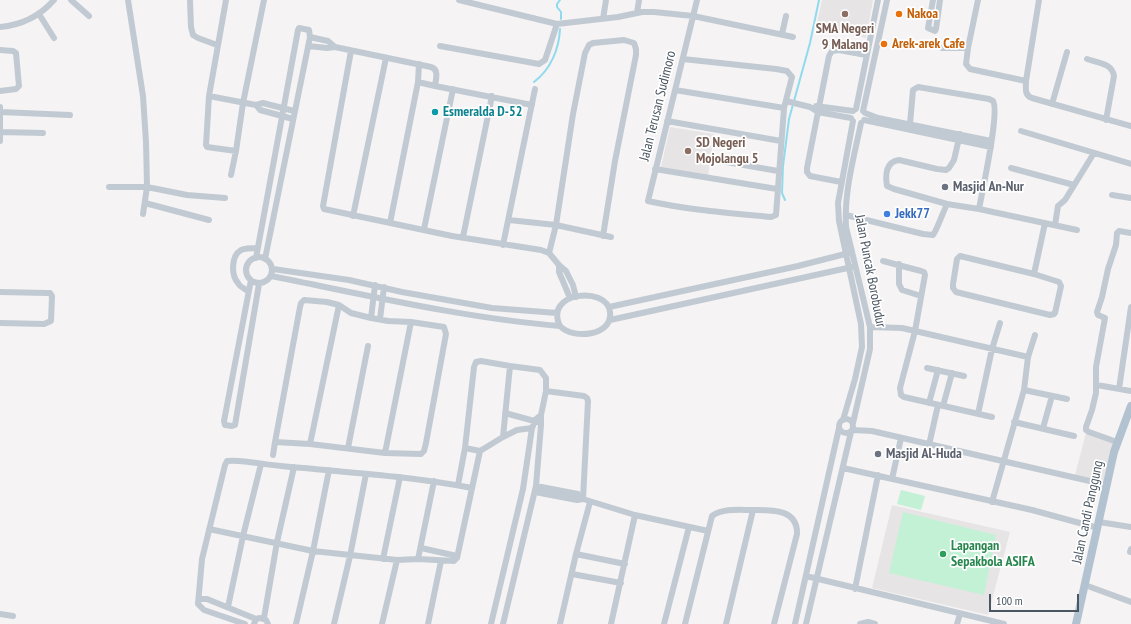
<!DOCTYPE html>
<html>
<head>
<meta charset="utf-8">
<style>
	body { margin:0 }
	#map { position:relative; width:1131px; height:624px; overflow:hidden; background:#f5f3f3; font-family:"PT Sans Narrow",sans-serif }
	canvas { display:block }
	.scale { position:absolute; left:989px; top:594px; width:90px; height:18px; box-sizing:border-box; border:2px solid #4a5661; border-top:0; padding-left:5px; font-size:12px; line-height:14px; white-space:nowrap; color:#4a5661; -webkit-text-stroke:3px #fff; paint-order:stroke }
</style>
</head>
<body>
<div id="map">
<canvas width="1131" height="624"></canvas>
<div class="scale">100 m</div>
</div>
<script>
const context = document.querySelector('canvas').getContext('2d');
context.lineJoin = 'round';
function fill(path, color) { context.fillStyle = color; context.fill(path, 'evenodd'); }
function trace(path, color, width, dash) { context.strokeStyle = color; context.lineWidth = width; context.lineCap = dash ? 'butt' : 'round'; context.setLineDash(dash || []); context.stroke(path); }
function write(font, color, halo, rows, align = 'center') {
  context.font = font + ' "PT Sans Narrow",sans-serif'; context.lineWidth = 3.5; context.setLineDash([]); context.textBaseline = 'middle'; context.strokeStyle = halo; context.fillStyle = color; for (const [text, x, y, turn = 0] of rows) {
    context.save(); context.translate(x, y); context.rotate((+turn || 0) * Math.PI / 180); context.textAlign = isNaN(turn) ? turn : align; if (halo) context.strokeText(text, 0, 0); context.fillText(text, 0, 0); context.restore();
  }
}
fill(new Path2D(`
	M822 0H873L866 38 816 27Z
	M670 127 714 134 708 176 661 167Z
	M1086 433 1114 443 1104 482 1075 475Z
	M892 505 1010 532 988 615 872 588Z`), '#e6e4e5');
fill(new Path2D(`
	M901 490 925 496 921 510 897 504Z
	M903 512 996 535 984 595 889 573Z`), '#c3f1d5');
trace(new Path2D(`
	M560 0 557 4V7L561 12V19
	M534 82C551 69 559 49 560 29
	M785 200 782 193 783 166 789 119 810 43 819 0`), '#90daee', 2);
trace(new Path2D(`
	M71 0 89 16
	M128 0 143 96 146 142 147 187 143 214
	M190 0 191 27 193 35 198 38 217 45
	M226 0 209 96 206 145 207 147 236 151
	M459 0 557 24 618 17 642 12H654L693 16 793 37
	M933 0 928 28 935 31 936 29 940 0
	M978 0 968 48 966 64 970 69 1026 81
	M1039 0 1026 81C1026 88 1024 95 1032 98L1131 126
	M637 13 639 0
	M39 14 54 38
	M603 19 606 0
	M0 27C22 25 39 17 54 0
	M782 34 786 16
	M310 37 328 41 335 47
	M308 46 327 48 335 47 431 67C439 69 436 79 435 86L532 105
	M440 46 539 64 545 60 557 24
	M942 48H968
	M0 50 13 51 16 53 19 86 16 89 0 91
	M351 51 323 206 324 209 452 236 541 250 549 253 559 265 566 271 573 285 576 297
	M683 59 776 69 787 71 792 77 784 108 776 215 771 217C730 213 688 210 648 201L697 0
	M1087 59C1098 63 1112 63 1114 76L1106 120
	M418 82 435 86
	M675 90 784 108
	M209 96 256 105 263 103 294 111
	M786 101 810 107 818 112 851 118
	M1052 104 1067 52
	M256 105 260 110 293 119
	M816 106 853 111
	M0 107V141
	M856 109 878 0
	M863 111 887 0
	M0 112 70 115
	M865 113 878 118 991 141
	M864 120 991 147
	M667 121 781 141
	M910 124 913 90 918 87 989 99 993 101C1000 112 982 192 979 209
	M1021 131 1131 164
	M0 132 43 133
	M960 134 954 160 949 168 946 170 937 169 899 160C886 162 885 174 887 186L894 189 947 204 979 209 1077 230
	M715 160 778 171
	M1011 168 1074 185
	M655 169 777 189
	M231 175 236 151 243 103 264 0
	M841 182 810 176 807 172V168L829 56 832 51 839 50 866 55
	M109 187H147L187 195 225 198
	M1112 195 1131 198
	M145 203 209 220
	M846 215 923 234 933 235C936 232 944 210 947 204
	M353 216 386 58
	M509 220 556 225 611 237
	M390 223 418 82 419 64
	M1055 225 1058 206 1065 200 1094 153
	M424 229 453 89
	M463 237 492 96
	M503 245 535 89
	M549 253 556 225 573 114 585 53 589 45 593 43 624 40 634 43 636 49V55L615 161 603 236
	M960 256 1034 274 1059 282 1061 286 1055 313 1054 314 1050 315 956 292 953 288V284L957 259Z
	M246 270a13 13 0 1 1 26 0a13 13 0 1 1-26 0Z
	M256 258 298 30 299 28 309 30 310 37 265 259
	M883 261 921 271 924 272 925 275 915 331 900 388 901 395 904 397 992 417
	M899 264V284L902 290 921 296
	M559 265V272L570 298
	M273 269 349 280 402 292 492 308 557 313
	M1034 274 1045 223
	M271 276C367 295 463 318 560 326 573 340 613 336 610 312 607 285 543 292 560 326
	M251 280 224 421 225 425 232 426 235 425 259 284
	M248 291C245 289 240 287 238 283 231 275 231 256 241 250 246 248 252 248 257 248
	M0 292 47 293H50L52 296 51 321 44 324 0 323
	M609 307 798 266 849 253
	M371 318 375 285
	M380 319 384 287
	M610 320 852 267
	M870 327 902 328 1028 357 1024 390 992 502
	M1028 357 1035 335
	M927 368 964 376
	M1097 385 1131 391
	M1119 389 1131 307
	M1024 390 1067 399
	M546 391 584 396 587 398 588 401 583 499
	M929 403 938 370
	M943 406 952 373
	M505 413 538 422
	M978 414 992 349 1000 323
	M839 426a7 7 0 1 1 14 0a7 7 0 1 1-14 0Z
	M843 420 855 379 862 347 861 324 839 221 838 203 853 121
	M1014 422 1074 436
	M853 423 870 349V327L846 227C844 191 854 157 861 123
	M1043 428 1052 396
	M853 430 872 431 1107 485
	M503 437 517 430 532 428
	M1117 442 1089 432 1086 430V427L1092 410 1096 393V367L1105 318 1098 315 1097 312 1102 297 1108 269 1116 245 1117 233 1119 231 1131 233
	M310 444 339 305
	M929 445 938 405
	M348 448 368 346
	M465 448 480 451 503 437 510 366
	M385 453 411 322
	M273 455 275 442 310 444 385 453 421 454 424 451 426 443 446 334 444 327 411 322 388 321 371 318 351 313 339 305 327 302 304 300 301 303 300 307 275 442
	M843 468 1032 510 1098 528
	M892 479 901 438
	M458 485 465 448 474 367 476 362 481 361 510 366 540 370 546 378V391L541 415V425L536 486 503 624
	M536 486 578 494 583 499
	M535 492 577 500 583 499 635 515 708 531
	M1099 522 1131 527
	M209 529 313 551 397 560 418 559 454 561 457 558 480 451
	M421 548 457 556
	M1130 552 1131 549
	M576 554 625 564
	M383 559 400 477
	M418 559 434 481
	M572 574 621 583
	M806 576 1004 624
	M1085 585 1131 602
	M855 589 878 475
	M199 599H207L256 619
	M228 607 243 536 261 464
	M0 614 13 616
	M264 618 277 542 294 467
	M245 624 204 610 198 604 202 559 225 465 227 461C241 459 266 465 281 466 345 472 409 476 472 488
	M254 624 256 619 260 618 266 620 268 624
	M296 624 313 551 329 470
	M334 624 350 556 366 474
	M382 624 397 560
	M428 624 441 561
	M491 624 523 489 532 428 536 419 541 415
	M560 624 576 554 590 502
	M611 624 635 515
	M664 624 689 527
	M685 624 712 516C723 508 739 510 752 510 770 510 798 508 797 534L774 624
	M726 624 753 510
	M795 624 839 428
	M806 624 851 432
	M860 624 868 622 875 624
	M957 624 960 614`), '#c1cad2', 6);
trace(new Path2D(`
	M1076 624 1114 452 1131 406`), '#b3c2d1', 8);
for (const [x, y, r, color] of [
	[845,14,4,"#8d6e63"],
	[899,14,4,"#e8710a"],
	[884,44,4,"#e8710a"],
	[435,112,4,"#0f9aa8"],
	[688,151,4,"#8d6e63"],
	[945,187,4,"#6b7280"],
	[887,214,4,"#3f7fe0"],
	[878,454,4,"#6b7280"],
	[943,554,4,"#2e9e5b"]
]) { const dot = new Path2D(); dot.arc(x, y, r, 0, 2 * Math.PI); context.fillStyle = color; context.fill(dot); trace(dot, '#fff', 1.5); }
write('bold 14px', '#c56008', '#fff', [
	["Nakoa",907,14],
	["Arek-arek Cafe",892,44]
], 'left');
write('bold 14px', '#785e54', '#fff', [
	["SMA Negeri",845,29],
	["9 Malang",845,45],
	["SD Negeri",696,143,"left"],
	["Mojolangu 5",696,159,"left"]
]);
write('14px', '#4a5661', '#fff', [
	["Jalan Terusan Sudimoro",658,106,-76],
	["Jalan Puncak Borobudur",870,271,79],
	["Jalan Candi Panggung",1088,512,-78]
]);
write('bold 14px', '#0d838f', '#fff', [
	["Esmeralda D-52",443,112]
], 'left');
write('bold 14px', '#5b616d', '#fff', [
	["Masjid An-Nur",953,187],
	["Masjid Al-Huda",886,454]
], 'left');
write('bold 14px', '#366cbe', '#fff', [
	["Jekk77",895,214]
], 'left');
write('bold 14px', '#27864d', '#fff', [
	["Lapangan",951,546],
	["Sepakbola ASIFA",951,562]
], 'left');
</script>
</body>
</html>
